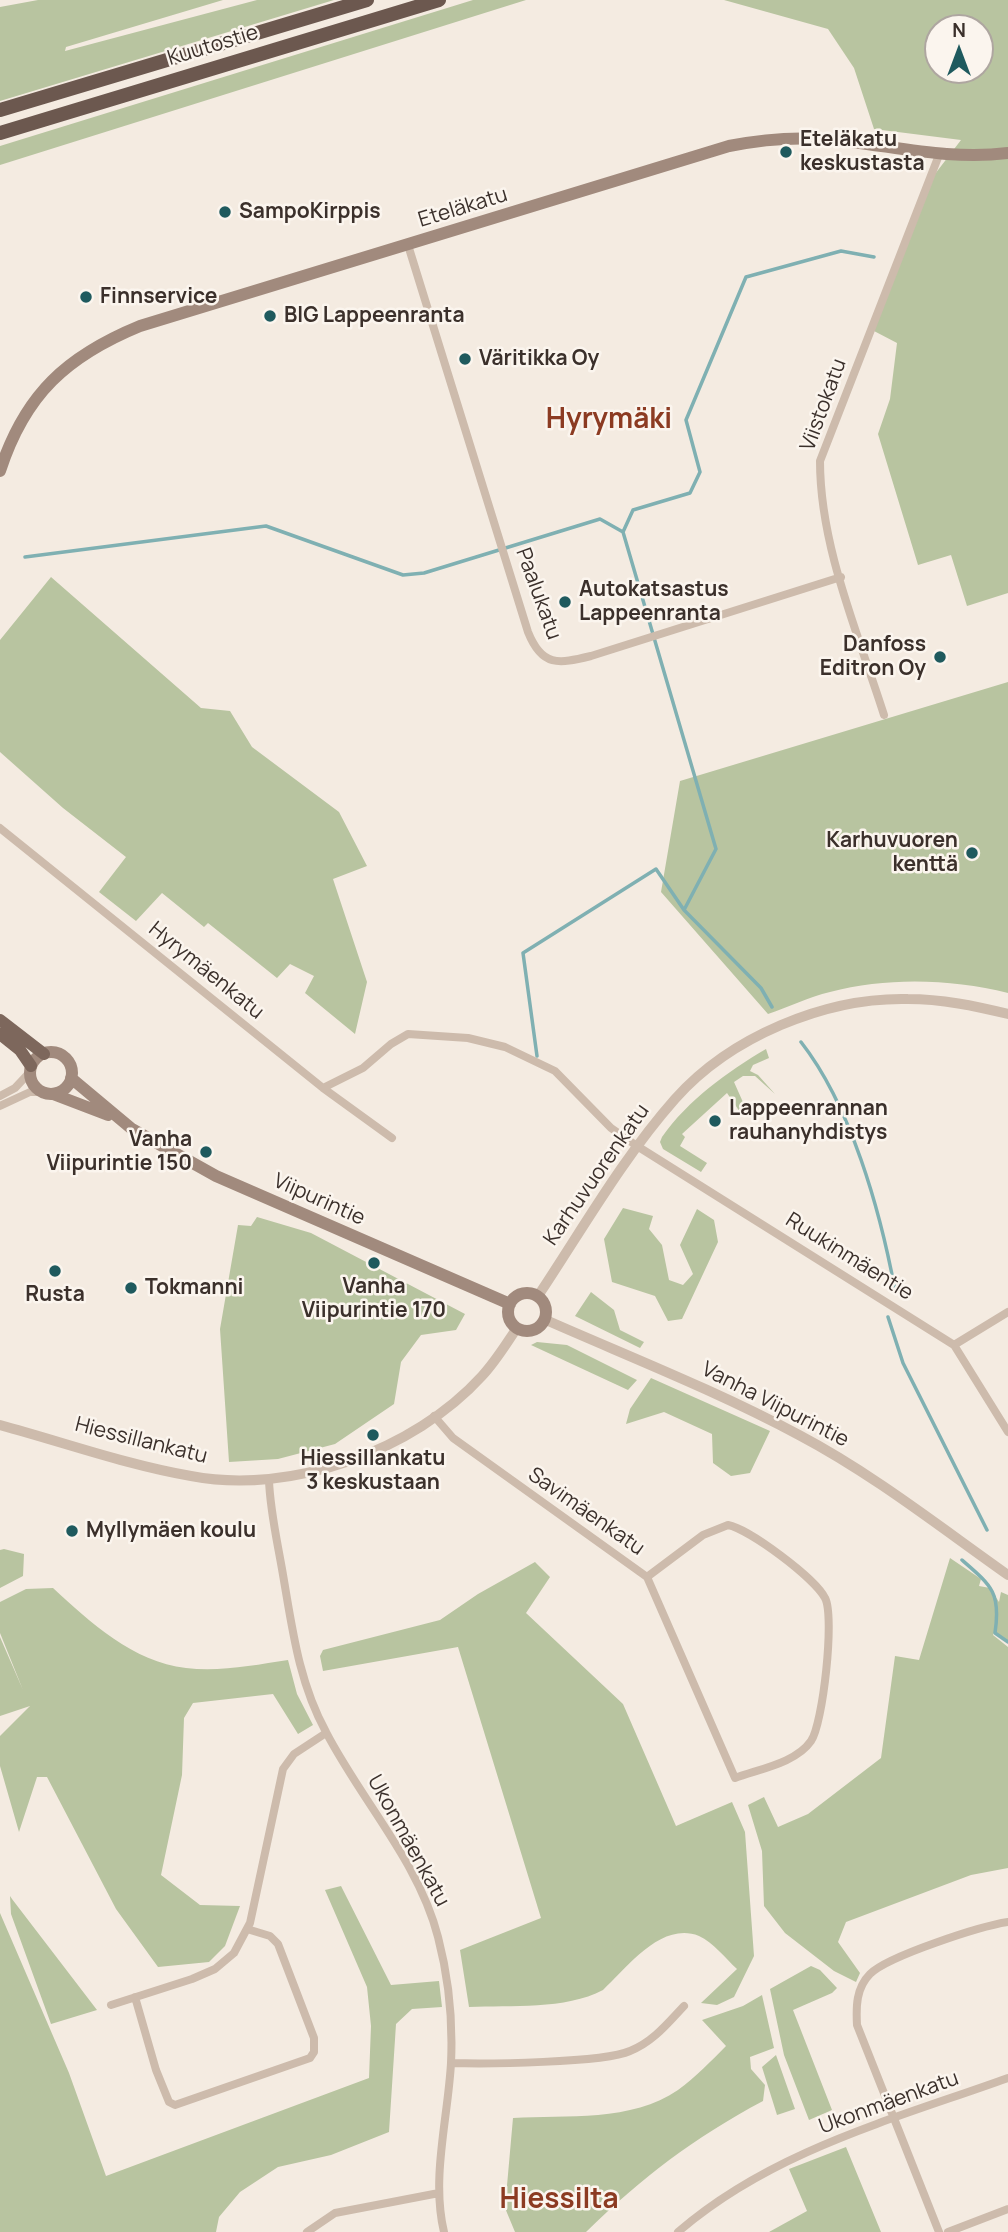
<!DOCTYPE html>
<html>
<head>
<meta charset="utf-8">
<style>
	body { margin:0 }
	#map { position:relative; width:1008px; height:2232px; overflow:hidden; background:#f4ebe1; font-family:Manrope,sans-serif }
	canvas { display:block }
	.north { position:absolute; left:924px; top:14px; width:70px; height:70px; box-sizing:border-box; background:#fbf5ee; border:2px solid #aea6a0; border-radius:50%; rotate:0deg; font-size:19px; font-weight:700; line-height:28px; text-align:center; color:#3b302b }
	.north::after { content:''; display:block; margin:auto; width:24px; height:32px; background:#1f5a5e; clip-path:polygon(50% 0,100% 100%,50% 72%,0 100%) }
</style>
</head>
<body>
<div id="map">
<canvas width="1008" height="2232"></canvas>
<div class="north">N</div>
</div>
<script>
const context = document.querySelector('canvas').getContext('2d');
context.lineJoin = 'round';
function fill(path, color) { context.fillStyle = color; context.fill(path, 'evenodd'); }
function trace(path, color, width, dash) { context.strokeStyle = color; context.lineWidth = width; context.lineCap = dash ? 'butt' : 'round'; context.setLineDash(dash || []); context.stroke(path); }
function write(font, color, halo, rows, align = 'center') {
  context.font = font + ' Manrope,sans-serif'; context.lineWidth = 5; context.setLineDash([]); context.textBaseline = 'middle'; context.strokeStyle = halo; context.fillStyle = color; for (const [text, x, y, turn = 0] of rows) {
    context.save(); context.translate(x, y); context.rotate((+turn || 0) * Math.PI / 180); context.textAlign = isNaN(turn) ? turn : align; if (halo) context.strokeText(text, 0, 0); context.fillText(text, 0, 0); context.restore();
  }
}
fill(new Path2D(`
	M38 0H223L66 47 65 51 257 0H334L0 101V7Z
	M473 0H526L0 165V146Z
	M724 0H1008V593L967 606 951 555 918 565 878 434 890 399 897 343 874 331 935 174 961 140 874 129 854 68 828 29ZM938 28H980V70H938Z
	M51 577 201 708 230 711 252 747 339 812 367 866 333 879 367 982 355 1034 305 993 314 976 290 964 277 978 208 923 204 927 162 893 136 921 99 892 126 857 63 808 0 752V640Z
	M1008 682V993C951 979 888 977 830 992 809 997 789 1007 768 1014L661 892 680 781Z
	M766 1049 769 1058 753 1065 750 1071 758 1075 775 1094 755 1076H743L734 1082 746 1109 740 1112 727 1093 682 1134 685 1137 680 1146 707 1163 701 1172 663 1149 660 1142 662 1137C688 1100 727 1072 766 1049Z
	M623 1208 653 1216 649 1229 662 1245 669 1280 683 1285 693 1274 680 1245 697 1209 714 1220 718 1242 682 1319 668 1321 655 1296 612 1282 604 1239Z
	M257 1217 311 1233 465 1314 456 1330 421 1335 401 1362 394 1404 335 1444 278 1459 229 1462 220 1329 238 1225 251 1226Z
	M591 1292 614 1310 620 1330 644 1342 640 1348 575 1316Z
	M537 1342 567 1345 637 1380 628 1390 531 1345Z
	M651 1378 770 1431 750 1473 731 1476 713 1463 712 1434 664 1412 626 1424 630 1409Z
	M4 1549 24 1554 23 1576 0 1588V1550Z
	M950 1558 981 1579 979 1586 990 1588 999 1602 1001 1592 1008 1595V1642L995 1633 996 1628 993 1635 1008 1647V1868L971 1875 846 1922 838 1942 860 1973 856 1982 834 1971 785 1933 764 1906 762 1851 748 1805 764 1797 778 1827 808 1814 881 1758 895 1656 919 1660Z
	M535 1562 550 1577 526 1613 623 1704 676 1826 732 1802 745 1832 754 1956 734 1997 717 2005 701 2003 737 1969C725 1958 713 1942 699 1936 661 1921 627 1968 603 1990 565 2010 511 2005 469 2007L460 1950 541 1918 458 1647 323 1671 320 1656 323 1650 440 1620 478 1594Z
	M53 1588C90 1622 133 1662 186 1668 220 1672 255 1665 288 1660L297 1694 313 1725 298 1734 273 1694 193 1703 184 1718 182 1775 161 1875 200 1905 240 1906 225 1946 209 1962 158 1967 116 1909 47 1777H37L19 1832 0 1766V1736L30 1706 0 1716V1637L23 1690 0 1633V1602L26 1589Z
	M341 1886 391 1985 439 1981 442 2007 412 2009 396 2024 389 2132 331 2155 278 2167 240 2192 219 2217 216 2232H0V1913L69 2073 106 2176 369 2078 371 2026 367 1987 325 1890Z
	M10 1896 12 1899 97 2010 51 2024 11 1914Z
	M811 1966 820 1970 837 1988 832 1993 793 2010 832 2110 809 2120 784 2055 770 1989Z
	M762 1995 774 2048 750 2057 751 2069 765 2085 763 2101C692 2139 644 2176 586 2232H515L505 2208 513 2118C566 2115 632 2122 678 2090 696 2077 711 2061 726 2046L702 2020 743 2006Z
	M776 2055 795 2109 777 2115 762 2067Z
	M846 2147 881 2232H769L807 2211 789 2169Z`), '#b8c4a0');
trace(new Path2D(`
	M25 557 266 526 403 575 424 573 600 519 623 532
	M772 1007 761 988 684 910 716 849 623 532 633 510 690 493 700 472 686 420 746 277 841 251 874 257
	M801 1042C851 1106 880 1210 895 1290
	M537 1056 523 953 656 869 684 910
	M888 1317 903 1363 987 1530
	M962 1560C992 1586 1001 1593 995 1633L1008 1642`), '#7fb0b2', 3.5);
trace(new Path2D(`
	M408 245 528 632C542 667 558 664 591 656L841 577
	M884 715C858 633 820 547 820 461L939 155
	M0 828 323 1088 392 1138
	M323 1088 363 1068 391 1044 408 1034 468 1038 505 1047 555 1071 611 1128 637 1146 954 1345 1008 1432
	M0 1096 15 1088 30 1072
	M0 1106 30 1092H40
	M954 1345 1008 1312
	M434 1416 453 1438 647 1577 735 1778C759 1769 796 1763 811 1741 823 1724 835 1616 825 1598 815 1578 749 1529 728 1525L703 1535 647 1577
	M269 1480C270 1510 277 1540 282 1569 292 1626 298 1681 326 1732 361 1800 419 1862 438 1937 449 1979 453 2020 451 2063 448 2118 431 2178 444 2232
	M135 1997 156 2070 169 2102 175 2105 310 2058 314 2052V2038L278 1944 270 1936 247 1929
	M111 2005 192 1979 215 1969 234 1953 250 1923 283 1769 294 1754 326 1733
	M451 2063C485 2064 603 2063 630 2051 653 2042 668 2023 684 2006
	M307 2232 335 2213 439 2193
	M678 2232C771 2151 894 2119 1008 2078
	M939 2232 857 2025C856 2007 856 1988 870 1974 888 1956 981 1926 1008 1922
	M948 2232 1008 2209`), '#cdbbac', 8);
trace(new Path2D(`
	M538 1296C582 1230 622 1159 675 1099 730 1037 825 997 908 999 942 999 975 1006 1008 1014
	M546 1320C630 1357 717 1391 799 1435 873 1474 940 1527 1008 1575
	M0 1425C63 1442 127 1465 191 1476 291 1495 414 1451 482 1376 496 1361 506 1344 517 1328`), '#cdbbac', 10);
trace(new Path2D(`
	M0 471C25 394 67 356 140 326L729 146C759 140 789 137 820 139 883 143 944 161 1008 153
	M30 1073a21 21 0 1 1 42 0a21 21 0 1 1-42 0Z
	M71 1078 132 1129 216 1176 510 1304
	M53 1094 108 1115
	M508 1312a19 19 0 1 1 38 0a19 19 0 1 1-38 0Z`), '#a18a7d', 12);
trace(new Path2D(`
	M0 1020 44 1054
	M0 1034 20 1050 31 1066`), '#7d675c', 12);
trace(new Path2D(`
	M0 110 367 0
	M0 133 439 0`), '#6c584f', 14);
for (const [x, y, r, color] of [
	[786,152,7,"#1f5a5e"],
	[225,212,7,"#1f5a5e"],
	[86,297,7,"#1f5a5e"],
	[270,316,7,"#1f5a5e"],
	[465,359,7,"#1f5a5e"],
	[565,602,7,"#1f5a5e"],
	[940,657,7,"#1f5a5e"],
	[972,853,7,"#1f5a5e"],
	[715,1121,7,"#1f5a5e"],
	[206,1152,7,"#1f5a5e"],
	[374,1263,7,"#1f5a5e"],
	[55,1271,7,"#1f5a5e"],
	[131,1288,7,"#1f5a5e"],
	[373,1435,7,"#1f5a5e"],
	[72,1531,7,"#1f5a5e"]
]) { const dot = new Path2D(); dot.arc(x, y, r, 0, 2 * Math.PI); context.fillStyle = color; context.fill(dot); trace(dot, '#fbf5ee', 2.5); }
write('21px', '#3b302b', '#fbf5ee', [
	["Kuutostie",213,46,-17],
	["Eteläkatu",463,208,-17],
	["Viistokatu",824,405,-70],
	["Paalukatu",538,594,70],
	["Hyrymäenkatu",206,971,39],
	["Karhuvuorenkatu",597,1175,-55],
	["Viipurintie",319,1200,24],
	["Ruukinmäentie",849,1257,32],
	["Vanha Viipurintie",775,1405,27],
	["Hiessillankatu",141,1441,14],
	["Savimäenkatu",586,1512,35],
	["Ukonmäenkatu",408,1841,61],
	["Ukonmäenkatu",889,2103,-20]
]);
write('bold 21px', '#3b302b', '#fbf5ee', [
	["Eteläkatu",800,140],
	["keskustasta",800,164],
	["SampoKirppis",239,212],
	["Finnservice",100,297],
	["BIG Lappeenranta",284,316],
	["Väritikka Oy",479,359],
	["Autokatsastus",579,590],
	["Lappeenranta",579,614],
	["Danfoss",926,645,"right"],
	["Editron Oy",926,669,"right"],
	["Karhuvuoren",958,841,"right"],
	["kenttä",958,865,"right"],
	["Lappeenrannan",729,1109],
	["rauhanyhdistys",729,1133],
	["Vanha",192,1140,"right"],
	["Viipurintie 150",192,1164,"right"],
	["Vanha",374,1287,"center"],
	["Viipurintie 170",374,1311,"center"],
	["Tokmanni",145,1288],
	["Rusta",55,1295,"center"],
	["Hiessillankatu",373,1459,"center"],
	["3 keskustaan",373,1483,"center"],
	["Myllymäen koulu",86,1531]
], 'left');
write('bold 28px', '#8c3b22', '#fbf5ee', [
	["Hyrymäki",609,420],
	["Hiessilta",559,2200]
]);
</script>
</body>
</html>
